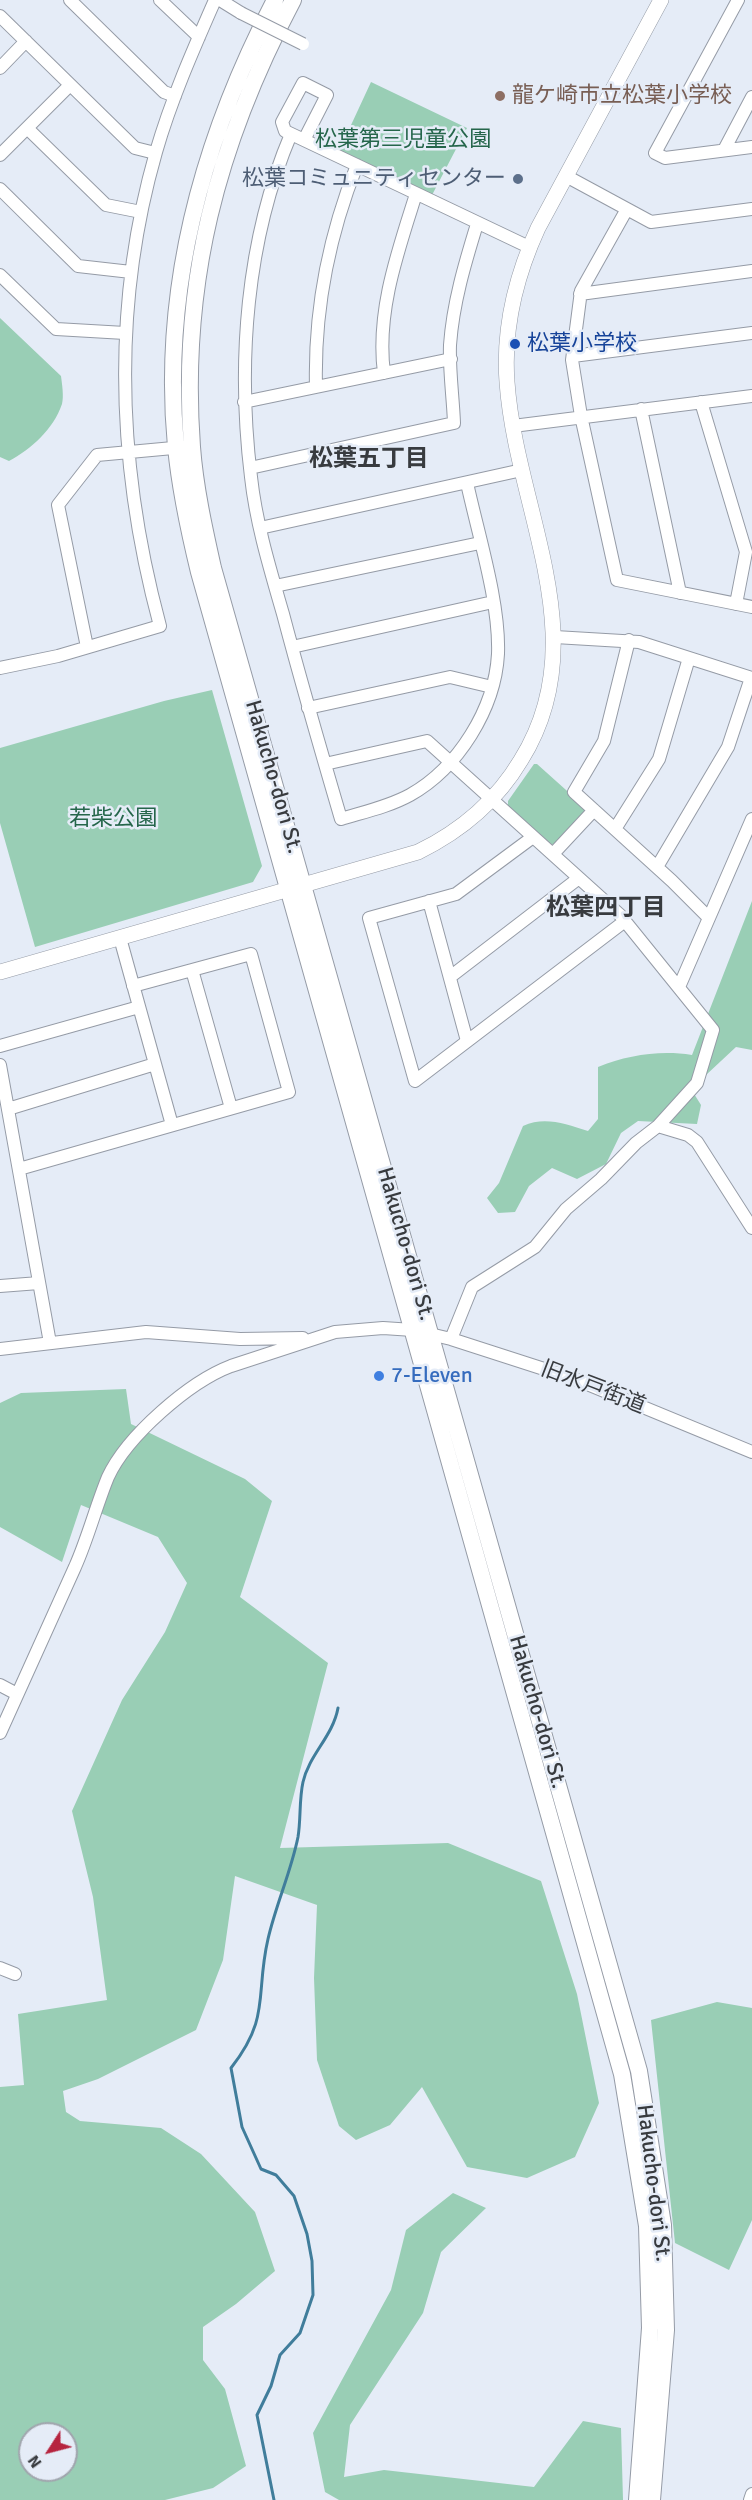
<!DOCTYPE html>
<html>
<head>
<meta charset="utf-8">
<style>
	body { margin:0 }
	#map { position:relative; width:752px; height:2500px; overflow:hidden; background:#e5ecf7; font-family:Signika,sans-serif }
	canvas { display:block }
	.north { position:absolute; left:18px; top:2422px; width:60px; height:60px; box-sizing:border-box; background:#e5ecf7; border:2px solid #a0a5ad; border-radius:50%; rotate:234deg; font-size:16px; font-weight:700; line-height:24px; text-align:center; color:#383b3f }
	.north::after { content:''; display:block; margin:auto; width:21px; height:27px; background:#b6243f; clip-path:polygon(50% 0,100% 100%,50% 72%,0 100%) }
</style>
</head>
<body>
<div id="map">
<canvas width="752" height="2500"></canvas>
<div class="north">N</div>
</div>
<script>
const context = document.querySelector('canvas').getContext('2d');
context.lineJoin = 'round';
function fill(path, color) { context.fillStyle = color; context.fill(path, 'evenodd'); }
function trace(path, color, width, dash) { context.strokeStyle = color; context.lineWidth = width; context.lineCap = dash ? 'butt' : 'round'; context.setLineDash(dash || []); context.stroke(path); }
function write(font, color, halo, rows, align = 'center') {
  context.font = font + ' Signika,"Noto Sans JP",sans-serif'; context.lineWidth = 5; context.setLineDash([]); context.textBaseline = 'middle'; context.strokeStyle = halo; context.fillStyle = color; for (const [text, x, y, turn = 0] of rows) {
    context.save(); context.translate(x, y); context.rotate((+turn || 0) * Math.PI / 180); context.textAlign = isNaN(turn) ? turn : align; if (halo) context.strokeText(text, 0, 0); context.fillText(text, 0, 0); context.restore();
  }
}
fill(new Path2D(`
	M371 82 467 128 431 197 339 151Z
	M0 318 61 376C62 384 64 396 62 404 53 430 31 449 9 461L0 457Z
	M212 690 262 866 253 882 35 947 0 823V748L164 701Z
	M534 764H537L585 807V814L556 845 549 844 508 807V801Z
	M752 901V1050L736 1047 691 1089 701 1105 697 1124 638 1121 621 1133 606 1164 577 1179 552 1168 529 1186 515 1212 498 1213 487 1198 499 1183 523 1126C545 1116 565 1124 588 1131L598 1119V1067C628 1055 660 1050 692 1055Z
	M126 1389 131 1424 245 1479 272 1501 240 1597 328 1663 280 1848 448 1843 541 1881 577 1994 599 2103 575 2157 527 2178 467 2167 422 2087 390 2125 356 2140 339 2126 317 2060 314 1978 317 1905 235 1876 223 1960 196 2030 98 2079 63 2091 66 2112 80 2121 161 2128 201 2154 255 2212 275 2271 236 2304 203 2327V2360L225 2389 246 2466 213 2488 165 2500H0V2087L24 2085 18 2014 107 2000 93 1897 72 1811 122 1700 165 1632 187 1583 158 1537 81 1505 62 1562 0 1527V1403L21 1393ZM30 2434H66V2470H30Z
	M717 2002 752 2008V2220L729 2270 675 2243 651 2020Z
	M453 2193 486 2208 441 2252 423 2313 350 2425 344 2477 384 2470 534 2487 583 2421 621 2428 623 2500H339L325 2492 313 2433 391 2290 406 2230Z`), '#99ceb5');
trace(new Path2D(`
	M274 2500 257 2415 271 2386 280 2355 300 2333 313 2295 312 2261 307 2234 294 2196 276 2175 261 2169 242 2127 231 2068C271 2017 255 1995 268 1939 276 1904 291 1872 298 1837 301 1819 299 1800 303 1782 309 1755 333 1736 338 1708`), '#407d9b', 3);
const minor = new Path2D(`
	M70 0 164 92 175 96
	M160 0 199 37
	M220 0 241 13
	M738 0 655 153 665 158 752 147
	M0 16 135 148 155 153
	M0 68 26 41
	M27 128 106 205 141 212
	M291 134C246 240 237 363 251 477 256 523 270 569 283 614 301 682 321 751 341 819 364 812 388 807 410 795 458 768 495 709 498 654 500 603 478 534 467 483
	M304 140 327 95 303 83 282 122 285 131 529 247
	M724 150 752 97
	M0 155 70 85
	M566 176 651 222 752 209
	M0 189 78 266 131 272
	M627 209 581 291 572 360 581 416 617 580 752 607
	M0 275 56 329 125 333
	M580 294 752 271
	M573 356 752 333
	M384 373C376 312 398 251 416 194
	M316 387C314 309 328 238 357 165
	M244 402 451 359
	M701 402 746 552 736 604
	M641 409 680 593
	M513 426 752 396
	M250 468 454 423C453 397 449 370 450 345 453 303 465 263 477 224
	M260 528 522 470
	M275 586 480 543
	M555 637 639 642 752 678
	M629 640 604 741 574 792 672 881 708 917
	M87 647 58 505 97 455 184 447
	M292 647 493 602
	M0 668 58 656 160 626C118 470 111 309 156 152 171 100 193 50 215 0
	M308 708 450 677 492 687
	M325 764 427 741 620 915 713 1030 697 1083 658 1126
	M615 829 659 759 689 658
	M533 837 456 894 369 918 415 1081 625 921
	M553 854 594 810
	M657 867 728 747 751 678
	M429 901 467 1041
	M120 938 172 1125
	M192 970 231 1108
	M450 977 579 878
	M679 987 752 819
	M0 1046 139 1007
	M0 1065 50 1343
	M8 1109 155 1064
	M19 1169 289 1092 251 954 133 986
	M0 1286 39 1283
	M451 1339 472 1287 535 1247 566 1209 601 1179 636 1143 658 1126 688 1135 697 1142 752 1228
	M0 1349 146 1332 240 1339 303 1338
	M0 1685 17 1694
	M0 1733C25 1677 50 1622 75 1567 88 1538 96 1506 108 1477 127 1436 189 1382 231 1366L335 1332 383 1328 413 1330 451 1339 575 1379 752 1452
	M0 1968 15 1974
	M750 2500 752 2494`);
const tertiary = new Path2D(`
	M0 972 418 852C461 831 496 802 521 760 597 638 516 510 507 382 503 328 516 276 538 228L661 0`);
const secondary = new Path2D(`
	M275 0C203 138 161 290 176 447 180 489 189 531 199 572L622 2074 647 2226 650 2328 637 2500
	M293 0C217 144 180 283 192 447 195 487 204 528 213 568L639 2071 663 2225 666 2330 652 2500`);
trace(minor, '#959ba6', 14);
trace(tertiary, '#959ba6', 16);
trace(secondary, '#959ba6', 18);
trace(minor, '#fff', 12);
trace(tertiary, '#fff', 15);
trace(secondary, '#fff', 16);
const minorBridge = new Path2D(`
	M241 13 303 44`);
trace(minorBridge, '#959ba6', 14, []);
trace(minorBridge, '#fff', 12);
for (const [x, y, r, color] of [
	[500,96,6,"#8d6e63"],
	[518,179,6,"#5c6f8a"],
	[515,344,6,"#1a4fb4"],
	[379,1376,6,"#3f7fe0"]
]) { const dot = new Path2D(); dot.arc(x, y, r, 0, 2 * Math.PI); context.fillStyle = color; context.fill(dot); trace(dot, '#e5ecf7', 2); }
write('22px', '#785e54', '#e5ecf7', [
	["龍ケ崎市立松葉小学校",512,96]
], 'left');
write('22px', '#25664b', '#e5ecf7', [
	["松葉第三児童公園",403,140],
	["若柴公園",113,819]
]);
write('22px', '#4e5e75', '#e5ecf7', [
	["松葉コミュニティセンター",506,179]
], 'right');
write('22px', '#164399', '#e5ecf7', [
	["松葉小学校",527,344]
], 'left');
write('22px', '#383b3f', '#e5ecf7', [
	["Hakucho-dori St.",273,777,74],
	["Hakucho-dori St.",405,1244,74],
	["旧水戸街道",593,1388,21],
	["Hakucho-dori St.",537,1712,74],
	["Hakucho-dori St.",653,2183,83]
]);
write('22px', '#366cbe', '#e5ecf7', [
	["7-Eleven",391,1376]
], 'left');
write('bold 24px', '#383b3f', '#e5ecf7', [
	["松葉五丁目",369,460],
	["松葉四丁目",606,909]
]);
</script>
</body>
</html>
